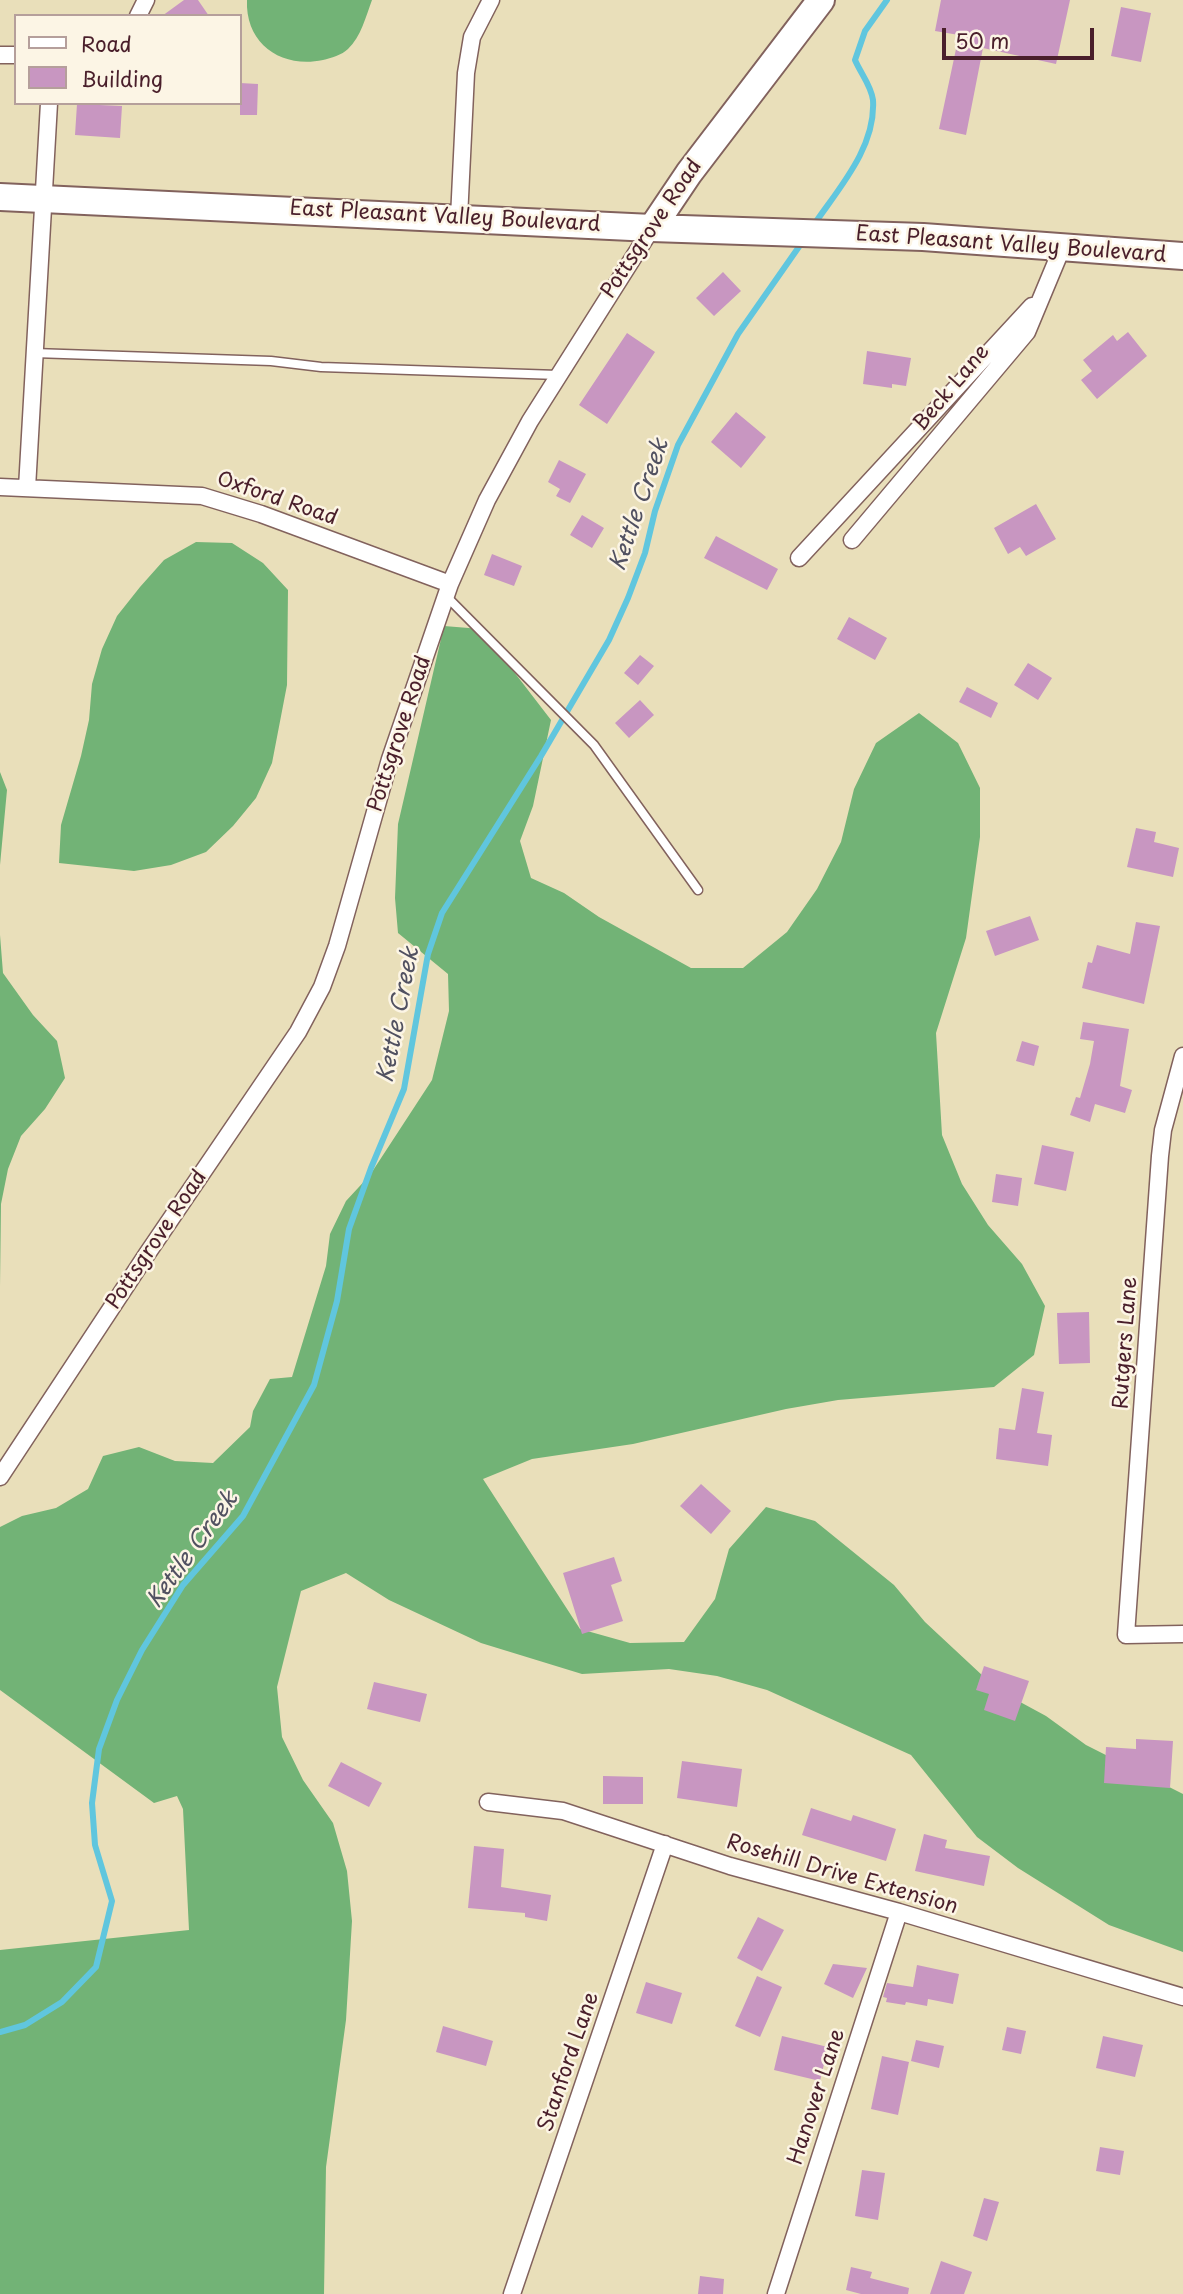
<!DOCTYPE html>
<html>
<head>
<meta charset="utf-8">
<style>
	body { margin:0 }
	#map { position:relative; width:1183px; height:2294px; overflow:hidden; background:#e9dfba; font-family:"Playpen Sans",sans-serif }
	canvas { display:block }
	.legend { position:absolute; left:14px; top:14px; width:228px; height:91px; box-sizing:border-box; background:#fcf5e5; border:2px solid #b59f9b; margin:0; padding:9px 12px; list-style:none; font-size:21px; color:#4a1f2b }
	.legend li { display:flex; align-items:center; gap:14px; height:35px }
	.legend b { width:35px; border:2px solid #b59f9b }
	.scale { position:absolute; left:942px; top:28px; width:152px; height:32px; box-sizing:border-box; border:4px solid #4a1f2b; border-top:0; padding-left:9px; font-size:21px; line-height:24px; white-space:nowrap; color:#4a1f2b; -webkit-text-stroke:5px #fcf5e5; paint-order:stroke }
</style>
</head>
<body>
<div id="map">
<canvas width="1183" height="2294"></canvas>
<ul class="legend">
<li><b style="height:9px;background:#fff"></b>Road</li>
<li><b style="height:19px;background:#c896c1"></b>Building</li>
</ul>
<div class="scale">50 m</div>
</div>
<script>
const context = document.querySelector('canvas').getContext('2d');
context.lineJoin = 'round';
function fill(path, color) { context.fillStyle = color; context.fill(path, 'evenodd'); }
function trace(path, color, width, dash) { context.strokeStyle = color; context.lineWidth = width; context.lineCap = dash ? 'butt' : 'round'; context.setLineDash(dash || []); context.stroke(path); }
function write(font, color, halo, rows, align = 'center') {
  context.font = font + ' "Playpen Sans",sans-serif'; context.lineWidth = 5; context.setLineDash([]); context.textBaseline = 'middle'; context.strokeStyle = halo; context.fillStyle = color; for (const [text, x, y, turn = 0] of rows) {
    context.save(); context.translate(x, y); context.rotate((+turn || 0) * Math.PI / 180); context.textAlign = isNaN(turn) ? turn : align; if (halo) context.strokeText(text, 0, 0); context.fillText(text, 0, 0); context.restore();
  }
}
fill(new Path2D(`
	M247 0H372C366 16 361 37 348 49 342 55 331 58 323 60 282 69 245 44 247 0Z
	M196 542 232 543 263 563 288 590 287 685 272 763 256 798 233 826 206 852 171 865 134 871 59 863 61 825 81 756 89 720 92 684 102 649 117 616 140 587 164 560Z
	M444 626 481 629 551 720 533 806 520 841 531 878 564 893 599 917 691 968H743L787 932 817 889 841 842 854 789 876 743 919 713 958 743 980 788V837L966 938 936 1033 942 1135 962 1184 988 1225 1022 1264 1045 1306 1034 1355 994 1387 838 1400 786 1409 633 1444 532 1459 483 1479 580 1629 630 1643 684 1642 715 1599 729 1549 766 1507 815 1521 894 1585 925 1622 998 1690 1046 1716 1086 1745 1183 1794V1952L1109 1925 1018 1868 977 1837 911 1755 767 1690 717 1676 669 1669 582 1674 481 1643 389 1600 346 1573 301 1591 277 1687 282 1737 303 1780 333 1823 347 1871 352 1921 346 2020 326 2167 324 2294H0V1950L189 1930 183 1809 177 1796 154 1803 0 1690V1527L22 1516 56 1508 88 1489 103 1456 139 1447 175 1461 213 1463 250 1427 253 1411 270 1379 292 1377 326 1266 330 1234 346 1201 370 1175 432 1080 449 1011 448 974 398 933 395 898 398 824Z
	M0 772 7 790 0 865Z
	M0 935 3 973 33 1015 57 1041 65 1078 45 1109 21 1136 8 1169 1 1204 0 1286Z`), '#72b376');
trace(new Path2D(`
	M813 226C838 189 876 148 873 100 871 85 861 74 855 60L865 31 887 0
	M0 2032 25 2025 62 2002 96 1967 112 1901 95 1845 92 1803 99 1749 117 1700 142 1650 183 1585 243 1516 314 1385 337 1301 349 1229 371 1168 404 1089 428 954 442 913 541 756 609 640 628 598 645 553 655 511 678 445 738 334 803 241`), '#60c6de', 6);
fill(new Path2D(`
	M184 0H198L209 16H162Z
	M941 0H1070L1056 64 983 48 966 135 939 129 959 35 935 31Z
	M1121 7 1151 13 1141 62 1111 56Z
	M240 83 258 84 257 115H240Z
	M77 104 122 106 120 138 75 135Z
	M723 272 741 291 714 316 696 298Z
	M1128 332 1147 356 1097 399 1081 380 1092 371 1083 360 1113 335 1117 341Z
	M627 333 655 352 607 424 579 405Z
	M867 351 911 358 906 386 892 384V388L863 384Z
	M736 412 766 437 741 468 711 442Z
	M559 460 586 474 570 503 556 496 560 489 548 482Z
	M1036 504 1056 539 1026 556 1020 547 1008 554 994 528Z
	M582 515 604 528 592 548 570 535Z
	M716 536 778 569 767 590 704 558Z
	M492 554 522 566 514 586 484 575Z
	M849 617 887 638 875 660 837 639Z
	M640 655 654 666 638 685 624 673Z
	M1028 663 1052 678 1038 700 1014 685Z
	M967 687 998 703 991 718 959 702Z
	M640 700 654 715 629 738 615 723Z
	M1136 828 1156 832 1154 842 1179 848 1173 877 1127 867Z
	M1030 916 1039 940 995 956 986 931Z
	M1136 922 1160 926 1144 1004 1082 988 1088 962 1092 963 1097 945 1130 954Z
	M1083 1022 1129 1029 1120 1086 1132 1090 1125 1113 1095 1104 1090 1122 1070 1115 1076 1097 1080 1098 1090 1064 1094 1041 1080 1039Z
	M1022 1041 1039 1046 1034 1066 1016 1061Z
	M1042 1145 1074 1152 1066 1191 1034 1184Z
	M996 1174 1022 1178 1018 1206 992 1202Z
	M1089 1312 1090 1363 1059 1364 1057 1313Z
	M1022 1388 1044 1392 1037 1433 1052 1435 1048 1466 996 1459 999 1428 1015 1430Z
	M701 1484 731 1511 711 1534 680 1506Z
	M614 1557 622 1581 611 1585 623 1621 582 1634 563 1573Z
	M984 1666 1029 1681 1015 1721 984 1710 989 1694 976 1690Z
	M374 1682 427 1694 420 1722 367 1709Z
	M1136 1739 1173 1741 1170 1788 1104 1783 1106 1747 1136 1749Z
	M682 1761 742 1769 737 1807 677 1798Z
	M341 1762 382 1783 369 1807 328 1786Z
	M603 1776 643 1777V1804H603Z
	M811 1808 851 1821 853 1815 896 1829 886 1861 802 1835Z
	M924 1834 947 1840 945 1848 990 1856 984 1886 915 1871Z
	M474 1846 504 1849 501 1887 551 1895 547 1921 525 1917V1913L468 1908Z
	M758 1917 784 1930 762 1971 737 1958Z
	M833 1964 867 1968 853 1998 824 1984Z
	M917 1965 959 1974 953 2004 928 1999 927 2006 906 2002 905 2005 886 2002 887 1998 883 1997 887 1983 913 1987Z
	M757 1976 782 1987 760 2037 735 2026Z
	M646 1982 682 1993 672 2024 636 2013Z
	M443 2026 493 2041 486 2066 436 2052Z
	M1007 2027 1026 2031 1021 2054 1002 2050Z
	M782 2036 828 2047 820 2081 774 2070Z
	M1103 2036 1143 2045 1135 2077 1096 2068Z
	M916 2040 944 2046 939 2068 911 2061Z
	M882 2056 909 2062 898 2115 871 2109Z
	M1100 2147 1124 2151 1120 2175 1096 2171Z
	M862 2170 885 2173 878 2220 855 2216Z
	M984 2198 999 2202 987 2241 973 2236Z
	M941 2261 972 2272 964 2294H930Z
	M851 2267 872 2272 870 2278 909 2288 908 2294H861L846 2290Z
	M700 2276 724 2279 723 2294H698Z`), '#c896c1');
const lane = new Path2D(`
	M34 353 271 361 321 367 558 375
	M446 596 594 745 698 890`);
const street = new Path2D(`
	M138 16 146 0
	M0 55H16
	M459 218 466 73 472 37 491 0
	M0 487 202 496 261 514 450 584
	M27 488 49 103
	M852 540 1027 332 1062 248
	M799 558 1032 306
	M1183 1056 1163 1130 1160 1156 1126 1635 1183 1634
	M0 1477 147 1254 298 1032 322 987 337 946 390 759 450 584 487 500 530 421 652 228
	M488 1802 563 1811 730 1866 899 1912 1183 1997
	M512 2294 665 1844
	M776 2294 899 1912`);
const primary = new Path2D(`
	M0 197 652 228 923 237 1183 256
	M652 228 689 173 821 0`);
trace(lane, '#82625d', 11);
trace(street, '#82625d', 19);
trace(primary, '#82625d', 30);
trace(lane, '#fff', 8);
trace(street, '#fff', 16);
trace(primary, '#fff', 26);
write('21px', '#4a1f2b', '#fcf5e5', [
	["East Pleasant Valley Boulevard",445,217,3],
	["Pottsgrove Road",652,229,-56],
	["East Pleasant Valley Boulevard",1011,245,4],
	["Beck Lane",952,388,-50],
	["Oxford Road",277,499,19],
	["Pottsgrove Road",400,734,-72],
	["Pottsgrove Road",157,1240,-56],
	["Rutgers Lane",1126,1343,-86],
	["Rosehill Drive Extension",842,1875,16],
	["Stanford Lane",569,2062,-71],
	["Hanover Lane",817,2097,-72]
]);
write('italic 23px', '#515161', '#fcf5e5', [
	["Kettle Creek",640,505,-71],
	["Kettle Creek",399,1015,-79],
	["Kettle Creek",193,1550,-54]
]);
</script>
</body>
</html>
